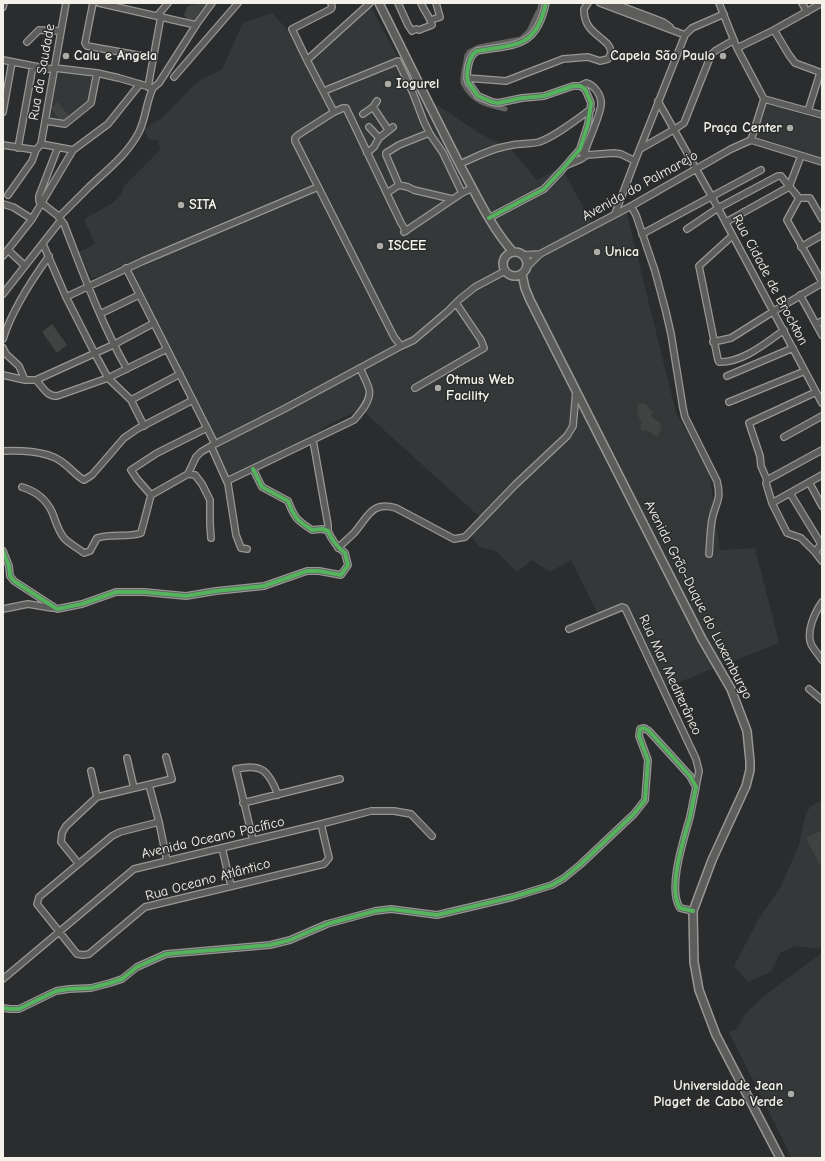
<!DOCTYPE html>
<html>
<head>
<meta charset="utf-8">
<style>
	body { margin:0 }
	#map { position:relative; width:825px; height:1161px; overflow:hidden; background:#2b2c2d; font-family:"Comic Neue",sans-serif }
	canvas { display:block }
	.frame { position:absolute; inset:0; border:4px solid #f4f1e8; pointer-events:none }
</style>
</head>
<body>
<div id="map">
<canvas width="825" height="1161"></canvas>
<div class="frame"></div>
</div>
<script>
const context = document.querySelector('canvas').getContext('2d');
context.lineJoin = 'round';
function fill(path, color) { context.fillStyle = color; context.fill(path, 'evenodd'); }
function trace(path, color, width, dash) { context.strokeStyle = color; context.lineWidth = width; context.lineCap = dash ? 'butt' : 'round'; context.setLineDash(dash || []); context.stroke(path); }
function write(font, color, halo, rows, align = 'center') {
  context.font = font + ' "Comic Neue",sans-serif'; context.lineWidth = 3; context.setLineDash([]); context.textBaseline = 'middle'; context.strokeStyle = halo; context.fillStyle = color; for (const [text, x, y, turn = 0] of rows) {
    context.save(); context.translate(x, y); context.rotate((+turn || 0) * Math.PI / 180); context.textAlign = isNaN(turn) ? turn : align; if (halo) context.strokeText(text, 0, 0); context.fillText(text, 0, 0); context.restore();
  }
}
fill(new Path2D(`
	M367 3H369L415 90 482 135 509 147 537 180 561 167 594 226 626 210 676 413 709 471 720 550 755 548 779 643 659 690 624 612 601 620 571 560 550 572 532 560 517 572 496 551 479 547 471 536 484 521 362 410 355 412 330 424 315 434 229 477 129 263 92 279 79 252 95 244 84 219 113 203 122 193 123 187 161 149 158 141 149 139 144 129 163 117 197 82 222 69 243 23 272 13 286 28 304 58Z
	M57 72 93 77 89 102 63 121 48 119Z
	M767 104 822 120V159L756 136Z
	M822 800V949L796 946 780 953 771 972 748 982 734 966 758 920 780 888 799 845 806 813 811 806Z
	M822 953V1158H792L729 1032 737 1029 745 1014 764 996Z`), '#353838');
fill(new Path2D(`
	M197 3H209C206 7 201 9 199 13 196 17 197 18 193 21L187 20 184 15 187 7 192 4 195 5Z
	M58 102 69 116 63 121 60 120 51 108Z
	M52 324 67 345 57 353 42 332Z
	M640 403 646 404 648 408 653 411 651 416 660 423 662 428 657 437 647 430 642 431 640 427 642 422 638 416 637 406Z
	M822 830V869L806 838Z`), '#414242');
trace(new Path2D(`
	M539 12 541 3
	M469 52 479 47 521 39 529 31 538 12
	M463 76 467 55
	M463 77V83C473 102 486 105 505 109`), '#626361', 5);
const minor = new Path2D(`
	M93 3 85 43 87 46 154 58
	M99 3 196 25
	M370 3 307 60 334 112 298 135 295 138V141L394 337 401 346
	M398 3 408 25 412 31 416 29 419 30 432 25C430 17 424 11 421 3
	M600 3 685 35
	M613 3 663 22 670 27
	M719 3 737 48 764 99
	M802 3 807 12
	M3 7 4 3
	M157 16 168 3
	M431 20 440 17 436 3
	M774 30 789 55 795 63 822 73
	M27 42 39 30 61 31
	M737 48 774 30 822 3
	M3 60 49 69 55 68 97 73 119 78 153 88 159 83 196 25 212 3
	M307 60 292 29 331 9 332 7 331 3
	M174 77 238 3
	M467 78 506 81 563 59 588 57 600 61 608 59 611 53C611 37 583 36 584 9L588 3
	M148 87 161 16
	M324 91 398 61 413 93 424 122 430 134 443 153 462 193
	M764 99 822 115
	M658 101 718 208 822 403
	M373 107 387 128
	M808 111 820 73
	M3 112 12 62
	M334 112 343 108H346L401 223 406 231
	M363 114 373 107 377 101
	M46 121 65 124 91 103 97 73
	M369 127 379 138
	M751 140 822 162
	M751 140 764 99
	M41 144 66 3
	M3 145 36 150 41 144 73 150
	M58 147 39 196V201L57 215 64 224C83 273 101 323 127 369
	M18 148 33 66
	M580 149 582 153 587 155 585 151C589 139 600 116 601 105 602 96 595 85 586 83L580 86
	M640 149 675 129 684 123 711 55 715 51 734 40
	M367 153 374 147 379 138 393 127
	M460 164C474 158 488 150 503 147 508 146 515 144 521 144 527 143 532 144 539 142 556 136 576 120 591 109
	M567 165 581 159 587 155 614 153 621 154 635 161
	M399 185 386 155V153L399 145 429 133
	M789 187 801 156
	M387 193 399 185 408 187 414 190 452 199
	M8 195 32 161 36 150
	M799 198 787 220 822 282
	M3 204 13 207 32 219
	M631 206 636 215 655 271 666 312 671 334 683 408 685 417 717 481C722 501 715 503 712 520 710 531 710 543 709 554
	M615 214 635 161 685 35 692 28 724 14
	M59 217C69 207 79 197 89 187 108 169 127 155 139 132 146 118 146 102 153 88
	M489 218 544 189 561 171 580 149 588 124 591 103 585 89 580 86H573L544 96 522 98 498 103 492 102 478 96 468 82C466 73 468 56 477 51 515 44 536 49 546 3
	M726 222 789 187
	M687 229 718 208 778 176H781L799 198H810L822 219
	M404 232 462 193 472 188
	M642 234 761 170
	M732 236 699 266 718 360 719 362C742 363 766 343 784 330
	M43 244 66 297 95 354 108 378 131 400 144 426
	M801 247 822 235
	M8 250 25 266
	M522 255 540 254
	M3 256 32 219 73 150 108 124 140 84
	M126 268 215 444
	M526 268 540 254 633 205 731 149 751 140
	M3 294 61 220
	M800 295 822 335
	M66 297 143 261 318 187
	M100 314 139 295
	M816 324 822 321
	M3 339C12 310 31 281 49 256
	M713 342 731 338 774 311 822 283
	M3 348 6 354 19 366 25 380
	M3 375 25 380H36L113 345 154 323
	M727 376 793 348
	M36 380C43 387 46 396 57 396L108 378 167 349
	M415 388 484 348 481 340 456 303
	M131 400 180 374
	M729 402 805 371
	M784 437 822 416
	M313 440 328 525V531
	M3 451C19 450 45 451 59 460 68 465 75 475 84 480L92 475 124 438 137 429 193 400
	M188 474 195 475 202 484 210 500V524L211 538
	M767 480 761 466 760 456 749 423 816 392
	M767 480 766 483 772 503 787 533 801 538 815 552
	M767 480 822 450
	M227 481 354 420C360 413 372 400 369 389 367 382 363 375 360 368
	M809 482 822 506
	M22 487C35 491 46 499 52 512 56 521 57 529 64 538 67 542 79 549 84 553L90 551 97 538C113 533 127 538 141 533L151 495 188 474 196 457 201 452 211 446
	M790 493 821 544
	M151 495 137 479 131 470 157 453 207 428
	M772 503 822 475
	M822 543 815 552 822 561
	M338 548C343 543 349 538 354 533 368 517 371 501 396 508L454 539 465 537 515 485 567 436 573 426 576 391
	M247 549 241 548 236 535 228 484 211 446 284 409 401 346 414 340 448 311 460 299 475 287 505 271
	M3 551 9 566 10 576 14 581 57 609 82 604 116 592H144L186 596 216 591 264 586 307 571H319L341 575 348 565 345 553C337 547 332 541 328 531L322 529 312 530C297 520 295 519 288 501L262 487 253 469
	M822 602C815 612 806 631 811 644 814 650 819 655 822 660
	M3 609 28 604 52 608
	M569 629 622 607 625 608 696 759 699 771 696 786
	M809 689 822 700
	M127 758 134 788
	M91 771 97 797
	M149 785 159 822 167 861
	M243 803 340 779
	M159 822 120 832 112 836 39 897 37 904 77 954 83 955 89 954 145 907 324 864 329 858 321 824
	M253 840 236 769C262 763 269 771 278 795
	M222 848 231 886
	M78 863 61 842 62 833 66 826 97 797 172 779 166 757
	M3 979 134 869 321 824 371 811H394L411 814 432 836
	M3 1008 10 1009H19L56 991 69 989 91 988 110 983 122 979 137 967 166 954 270 945 290 940 327 924 375 911 391 909 437 915 513 897 552 885 564 878 581 864 634 814 645 800 648 760 639 736 640 729 644 728 649 731 690 776 696 787C694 797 692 807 690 817 684 839 667 889 680 908L693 911`);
const major = new Path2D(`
	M379 3C406 57 433 113 461 167 477 196 491 227 513 252
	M503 264a12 12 0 1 1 24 0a12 12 0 1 1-24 0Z
	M522 274 525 288 530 300 675 586 702 639 731 689 747 731 750 761V770L746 786 712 860 693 911 694 962 699 990 716 1035 780 1158`);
trace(minor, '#979796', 8);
trace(major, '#979796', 10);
trace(minor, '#5d5d5c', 5.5);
trace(major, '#5d5d5c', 7);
trace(new Path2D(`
	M489 218 544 189 561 171 580 149 588 124 591 103 585 89 580 86H573L544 96 522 98 498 103 492 102 478 96 468 82C466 73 468 56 477 51 515 44 536 49 546 3
	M3 551 9 566 10 576 14 581 57 609 82 604 116 592H144L186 596 216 591 264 586 307 571H319L341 575 348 565 345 553C337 547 332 541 328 531L322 529 312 530C297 520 295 519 288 501L262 487 253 469
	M3 1008 10 1009H19L56 991 69 989 91 988 110 983 122 979 137 967 166 954 270 945 290 940 327 924 375 911 391 909 437 915 513 897 552 885 564 878 581 864 634 814 645 800 648 760 639 736 640 729 644 728 649 731 690 776 696 787C694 797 692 807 690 817 684 839 667 889 680 908L693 911`), '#56b35d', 4);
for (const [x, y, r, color] of [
	[66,56,4,"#aeaca7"],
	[723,56,4,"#aeaca7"],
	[388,84,4,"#aeaca7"],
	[790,128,4,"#aeaca7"],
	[181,205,4,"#aeaca7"],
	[380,246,4,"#aeaca7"],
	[597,252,4,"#aeaca7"],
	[438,388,4,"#aeaca7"],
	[791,1094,4,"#aeaca7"]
]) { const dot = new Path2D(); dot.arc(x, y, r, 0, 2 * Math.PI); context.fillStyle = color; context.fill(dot); trace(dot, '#2a2d2e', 1.5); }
write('bold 14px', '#f4f1e8', '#2a2d2e', [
	["Calu e Angela",74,56],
	["Capela São Paulo",715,56,"right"],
	["Iogurel",396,84],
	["Praça Center",782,128,"right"],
	["SITA",189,205],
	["ISCEE",388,246],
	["Unica",605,252],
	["Otmus Web",446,380],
	["Facility",446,396],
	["Universidade Jean",783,1086,"right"],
	["Piaget de Cabo Verde",783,1102,"right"]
], 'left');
write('14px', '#f4f1e8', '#2a2d2e', [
	["Rua da Saudade",42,72,-80],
	["Avenida do Palmarejo",640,186,-29],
	["Rua Cidade de Brockton",770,280,62],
	["Avenida Grão-Duque do Luxemburgo",698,600,63],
	["Rua Mar Mediterâneo",670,675,65],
	["Avenida Oceano Pacífico",213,838,-13],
	["Rua Oceano Atlântico",208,880,-15]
]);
</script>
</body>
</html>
